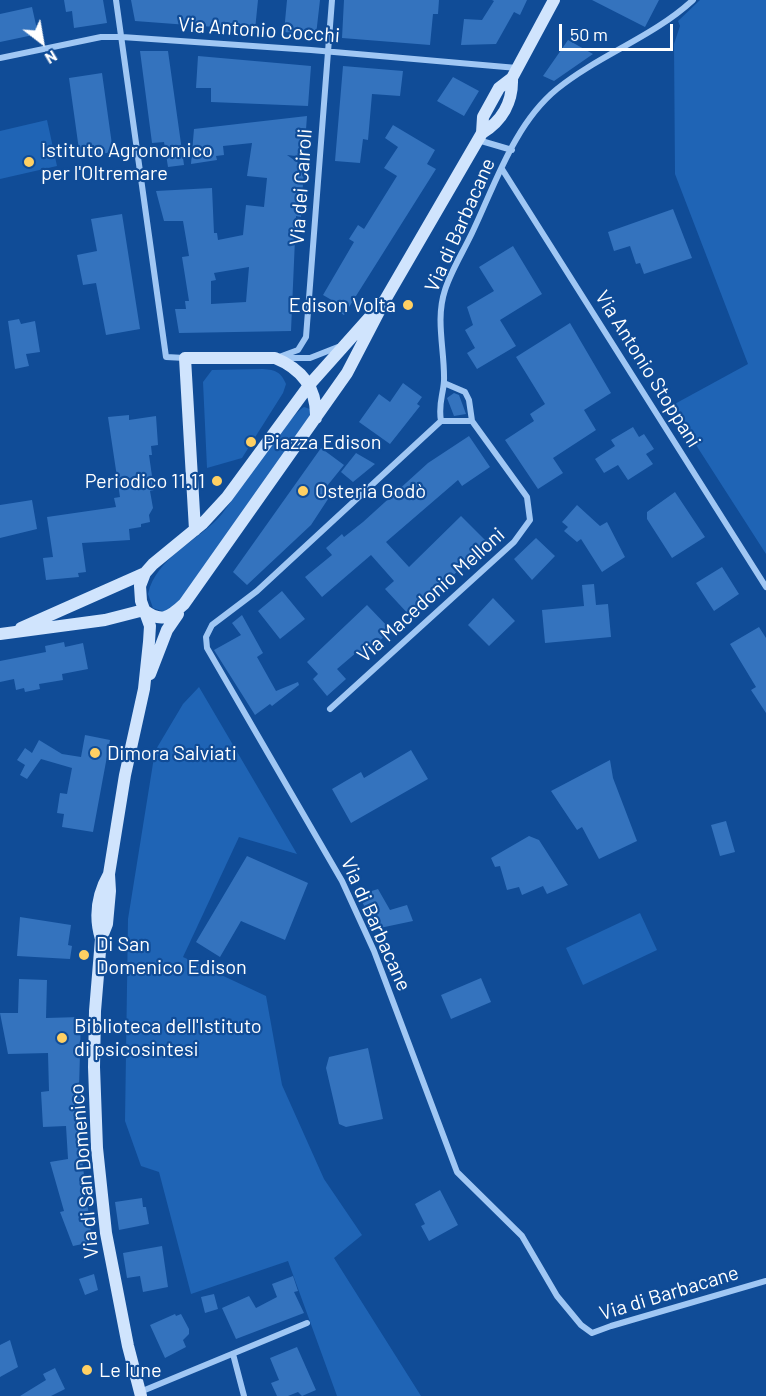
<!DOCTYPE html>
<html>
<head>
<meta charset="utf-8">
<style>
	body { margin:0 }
	#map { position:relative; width:766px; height:1396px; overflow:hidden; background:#104c97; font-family:Barlow,sans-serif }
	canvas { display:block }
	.north { position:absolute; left:12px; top:12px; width:60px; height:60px; -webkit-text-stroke:4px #104c97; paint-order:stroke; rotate:149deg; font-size:16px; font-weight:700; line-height:24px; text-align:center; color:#fff }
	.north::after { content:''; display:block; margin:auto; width:21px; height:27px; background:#fff; clip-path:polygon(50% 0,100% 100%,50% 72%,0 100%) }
	.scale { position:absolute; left:559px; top:24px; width:114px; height:27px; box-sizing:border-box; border:3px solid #fff; border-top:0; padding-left:8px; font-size:18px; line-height:21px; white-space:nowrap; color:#fff; -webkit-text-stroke:4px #104c97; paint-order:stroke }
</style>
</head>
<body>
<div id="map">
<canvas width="766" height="1396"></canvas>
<div class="north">N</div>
<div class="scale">50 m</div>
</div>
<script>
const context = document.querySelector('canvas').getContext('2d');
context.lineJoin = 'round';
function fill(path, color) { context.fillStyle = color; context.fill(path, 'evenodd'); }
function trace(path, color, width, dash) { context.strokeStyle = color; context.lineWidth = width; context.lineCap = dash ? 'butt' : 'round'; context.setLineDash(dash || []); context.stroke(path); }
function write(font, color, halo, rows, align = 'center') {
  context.font = font + ' Barlow,sans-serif'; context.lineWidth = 4.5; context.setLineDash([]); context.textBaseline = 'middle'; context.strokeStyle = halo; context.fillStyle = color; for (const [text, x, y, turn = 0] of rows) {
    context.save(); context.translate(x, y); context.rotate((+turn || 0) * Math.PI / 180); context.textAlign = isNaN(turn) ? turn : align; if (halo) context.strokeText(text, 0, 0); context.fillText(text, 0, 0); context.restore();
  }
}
fill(new Path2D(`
	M700 0H766V554L671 406 748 364 675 174 674 44 680 26 678 21Z
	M47 120 57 166 0 179V131Z
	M263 369C276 370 281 372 286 384L283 393 242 458 207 468 203 382 212 370Z
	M304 407 310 409V417L178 603 165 612 153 608 148 594C156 557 199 541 222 514 238 494 289 415 304 407Z
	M199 687 297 854 239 837 183 957 266 996 282 1085 324 1179 362 1235 334 1258 421 1396H337L288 1261 191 1294 159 1172 141 1166 125 1121 128 919 155 751 183 704Z
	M640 913 657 950 583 985 566 948Z`), '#1f64b5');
fill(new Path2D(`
	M64 0H103L107 23 74 28 72 11 66 12Z
	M131 0H258L255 30 135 21Z
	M287 0H320L316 35 284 32Z
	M344 0H439L438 14H433L430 45 342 38Z
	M492 0H527L520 15 514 12 496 44 461 45 464 19 482 20 494 1Z
	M592 0H659L645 27Z
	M32 7 38 34 0 42V14Z
	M568 40 593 54 554 81 543 76Z
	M140 51H168L184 165 168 167 164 142 152 143Z
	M198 56 311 66 308 106 211 102V88H196Z
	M343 66 403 71 400 96 372 94 368 140 363 139 360 163 335 161Z
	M102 73 113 152 80 157 69 78Z
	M453 77 479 91 464 116 437 101Z
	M307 116 304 157 287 155 304 167 301 217 296 216 291 331 179 333 175 309H186L185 301H189L182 257 189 256 183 221H164L156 191 212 188 214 233H217L218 240 243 235 246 205 264 207 267 178 247 176 252 143 223 146 224 155 216 156 217 160 191 164 194 129ZM249 267 246 302 211 304V281L216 280 214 273Z
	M393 125 435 150 427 164 436 169 344 315 332 308 335 302 323 295 354 242 349 239 358 225 364 229 397 176 384 168 398 147 385 138Z
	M673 209 692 258 644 274 640 263 636 264 630 246 614 251 608 232Z
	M122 214 140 329 106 335 96 283 83 285 77 255 97 251 91 219Z
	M513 246 542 294 500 320 516 346 477 369 467 353 475 348 465 330 473 325 467 307 494 291 479 267Z
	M19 319 21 324 35 321 40 352 26 354 29 366 15 369 8 321Z
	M570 323 611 393 584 410 596 430 553 458 563 473 538 489 505 440 534 421 530 414 545 404 516 357Z
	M403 383 422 397 417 404 420 406 390 444 359 422 379 394 390 402Z
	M454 393 459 395 466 414 454 416 447 398Z
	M129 415V420L156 416 158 445 151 446 152 455H149L154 490 150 491 153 508 149 515 150 522 141 524V527L129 529 130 540 82 543 86 572 78 573 79 577 46 580 43 558 53 557 47 517 116 507 114 498 120 497 108 417Z
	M633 427 639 437 644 434 654 449 646 454 653 464 628 480 618 465 604 473 595 459 615 446 611 440Z
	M469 436 490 467 462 486 458 480 386 542 409 567 461 516 487 542 411 617 385 589 394 581 371 555 322 597 305 577 332 555 326 548 342 534 344 537 363 522 428 463Z
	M321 448 344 465 323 491 330 496 311 525 247 585 233 572Z
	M356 453 375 464 353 482 341 472Z
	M675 492 705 537 672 558 647 519V512Z
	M32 500 37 529 0 538V505Z
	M577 505 600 526 607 522 625 557 602 572 581 539 577 542 564 531 568 527 562 522Z
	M536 538 555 556 532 580 514 559Z
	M722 567 739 594 714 611 696 583Z
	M594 584 596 605 608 604 611 637 545 643 542 610 584 606 582 585Z
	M282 591 305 619 280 639 258 611Z
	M493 598 515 621 489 646 468 625Z
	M367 605 391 630 362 658 357 652 337 669 346 679 327 696 313 679 318 674 307 662Z
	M242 615 263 653 257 657 276 691 298 682 299 685 272 706 270 704 255 715 214 650 241 635 232 623Z
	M759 627 766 638V713L751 690 756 687 730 644Z
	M64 642 65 647 83 643 88 669 62 674 63 680 39 684 40 689 25 692 24 688 16 690 14 679 0 682V661L46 652 45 646Z
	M85 735 110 740 93 832 62 827 64 814 57 813 60 793 67 794 72 768 41 759 27 779 20 775 25 765 17 760 25 748 32 753 39 740 62 754 81 757Z
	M411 750 428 779 351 823 332 789 361 772 364 778Z
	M610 760 613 778 637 841 599 859 582 827 577 830 551 791Z
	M726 821 735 852 720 856 711 825Z
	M529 836 539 840 568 885 547 894 543 886 522 895 519 887 507 890 500 866 495 867 491 858Z
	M247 856 308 883 285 940 241 921 220 957 196 942Z
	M378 889 390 910 407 905 413 921 375 929 359 895Z
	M20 917 71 925 68 945 72 946 70 959 17 956Z
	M481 978 491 1002 451 1019 441 995Z
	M19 979 47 980 46 1018 81 1017 79 1089 82 1125H78L92 1242 73 1246 60 1212 64 1211 50 1162 68 1159 66 1126 43 1127 41 1092 49 1091 48 1053 8 1054 0 1013H18Z
	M368 1048 383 1119 346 1127 339 1124 326 1068 329 1057Z
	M440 1190 458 1225 429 1241 421 1226 425 1224 415 1204Z
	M142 1198 143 1207H146L149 1224 119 1230 115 1202Z
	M162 1246 168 1287 143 1292 140 1276 127 1278 123 1253Z
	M94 1274 98 1290 85 1295 79 1279Z
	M293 1276 298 1291 294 1292 304 1313 236 1339 222 1308 249 1296 256 1308 277 1297 272 1284Z
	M214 1294 218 1309 205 1313 201 1297Z
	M175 1314 176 1316 181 1314 189 1329V1334L183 1340 186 1347 165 1358 150 1325Z
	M10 1340 18 1367 0 1377V1345Z
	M297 1347 316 1390 302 1396 298 1392 288 1396H277L271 1383 279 1380 270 1358Z
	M55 1368 65 1389 51 1396H20L46 1380 43 1374Z`), '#3473be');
trace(new Path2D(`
	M116 0 166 357 185 358
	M0 58 101 37H122L311 50 517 68
	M478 140 512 150
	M502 169 766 587
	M279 357 298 350 306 337 332 0
	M285 358H310L338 347
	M441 421 257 591 212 625 206 637 207 648 342 881 374 951 457 1172 522 1236 557 1296 581 1325 592 1333 611 1326 766 1281
	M441 421C438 404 443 396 444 381 445 351 435 320 445 290 451 271 463 252 472 233 495 185 514 124 557 89 599 55 653 37 693 0
	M441 421H472
	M330 709 514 542 530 520 527 497 472 421 469 400 465 392 444 383
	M233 1354 244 1396
	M140 1392 307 1323`), '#a0c7f4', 6);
trace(new Path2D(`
	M482 133C502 121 513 102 512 78
	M195 530 185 358H275C302 369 317 388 316 418
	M144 610C161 623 169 618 184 604L347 373 385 300 482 133 483 117 499 88 512 78 554 0
	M21 628 145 573
	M0 634 105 620 144 610
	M150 674 167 630 178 614
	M101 939C94 916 97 895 109 874
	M141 1396 128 1346 106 1233 97 1148 94 1067 95 1011 101 939 107 924 110 891 109 874 125 775 144 689 149 642 150 626 141 601 140 586 145 573 153 564 203 523 227 497 310 384 385 300`), '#d0e4fd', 12);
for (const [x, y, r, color] of [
	[29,162,6,"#ffd063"],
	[408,305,6,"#ffd063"],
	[251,442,6,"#ffd063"],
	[217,481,6,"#ffd063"],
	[303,491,6,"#ffd063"],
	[95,753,6,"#ffd063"],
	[84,955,6,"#ffd063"],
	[62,1038,6,"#ffd063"],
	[87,1370,6,"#ffd063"]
]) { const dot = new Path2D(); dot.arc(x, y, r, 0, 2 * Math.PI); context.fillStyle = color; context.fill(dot); trace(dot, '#104c97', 2); }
write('20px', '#fff', '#104c97', [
	["Via Antonio Cocchi",259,30,4],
	["Via dei Cairoli",301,187,-86],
	["Via di Barbacane",460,225,-66],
	["Via Antonio Stoppani",648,369,58],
	["Via Macedonio Melloni",431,595,-42],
	["Via di Barbacane",376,924,66],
	["Via di San Domenico",84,1171,-95],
	["Via di Barbacane",669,1293,-17]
]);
write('20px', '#fff', '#104c97', [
	["Istituto Agronomico",41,150],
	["per l'Oltremare",41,173],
	["Edison Volta",396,305,"right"],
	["Piazza Edison",263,442],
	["Periodico 11.11",205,481,"right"],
	["Osteria Godò",315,491],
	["Dimora Salviati",107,753],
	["Di San",96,944],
	["Domenico Edison",96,967],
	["Biblioteca dell'Istituto",74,1026],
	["di psicosintesi",74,1049],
	["Le lune",99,1370]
], 'left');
</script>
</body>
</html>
